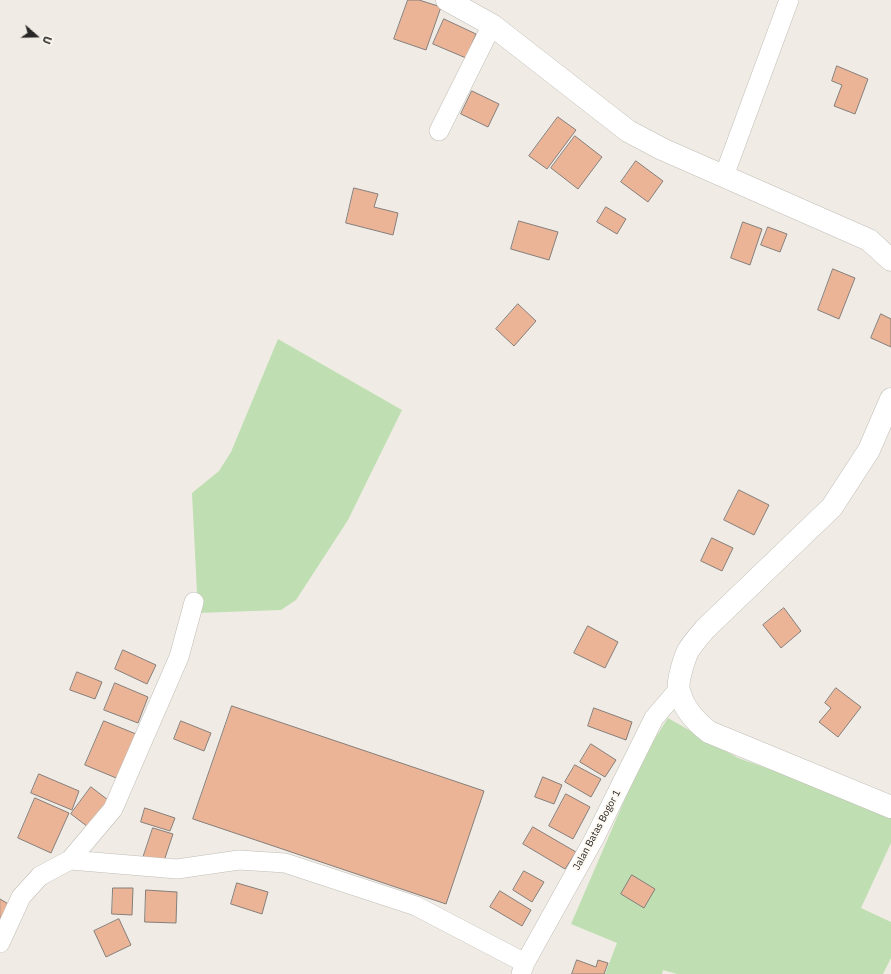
<!DOCTYPE html>
<html>
<head>
<meta charset="utf-8">
<style>
	body { margin:0 }
	#map { position:relative; width:891px; height:974px; overflow:hidden; background:#f0ece5; font-family:"IBM Plex Sans",sans-serif }
	canvas { display:block }
	.north { position:absolute; left:16px; top:16px; width:40px; height:40px; -webkit-text-stroke:3px #fdf9f2; paint-order:stroke; rotate:110deg; font-size:11px; font-weight:700; line-height:16px; text-align:center; color:#292725 }
	.north::after { content:''; display:block; margin:auto; width:14px; height:18px; background:#292725; clip-path:polygon(50% 0,100% 100%,50% 72%,0 100%) }
</style>
</head>
<body>
<div id="map">
<canvas width="891" height="974"></canvas>
<div class="north">U</div>
</div>
<script>
const context = document.querySelector('canvas').getContext('2d');
context.lineJoin = 'round';
function fill(path, color) { context.fillStyle = color; context.fill(path, 'evenodd'); }
function trace(path, color, width, dash) { context.strokeStyle = color; context.lineWidth = width; context.lineCap = dash ? 'butt' : 'round'; context.setLineDash(dash || []); context.stroke(path); }
function write(font, color, halo, rows, align = 'center') {
  context.font = font + ' "IBM Plex Sans",sans-serif'; context.lineWidth = 4; context.setLineDash([]); context.textBaseline = 'middle'; context.strokeStyle = halo; context.fillStyle = color; for (const [text, x, y, turn = 0] of rows) {
    context.save(); context.translate(x, y); context.rotate((+turn || 0) * Math.PI / 180); context.textAlign = isNaN(turn) ? turn : align; if (halo) context.strokeText(text, 0, 0); context.fillText(text, 0, 0); context.restore();
  }
}
fill(new Path2D(`
	M278 339 402 410 348 520 296 600 281 610 198 613 192 493 219 471 231 452Z
	M668 718 738 758 891 812V843L861 908 891 922V958L883 974H677L663 970 662 974H605L617 943 571 924 643 757Z`), '#bfdfb2');
const building = new Path2D(`
	M408 0H419L441 7 426 50 394 39Z
	M444 19 476 34 466 58 433 44Z
	M837 66 868 79 855 114 834 106 842 85 832 81Z
	M472 91 499 104 488 127 461 114Z
	M558 117 576 130 547 169 529 156Z
	M575 136 602 157 578 189 551 168Z
	M636 161 663 181 648 202 621 182Z
	M354 188 378 194 374 207 398 213 393 235 346 223Z
	M606 207 626 219 617 234 597 222Z
	M519 221 558 232 549 260 511 249Z
	M743 222 762 229 750 265 731 258Z
	M768 227 787 234 780 252 761 245Z
	M833 269 855 278 839 319 818 310Z
	M518 304 536 321 514 346 496 329Z
	M881 314 891 319V347L871 338Z
	M739 490 769 505 754 535 724 520Z
	M712 538 733 548 722 571 701 561Z
	M784 608 801 631 781 648 763 625Z
	M588 626 618 642 605 668 574 653Z
	M123 650 156 665 147 684 115 669Z
	M77 672 102 682 95 699 70 690Z
	M115 683 148 697 138 723 104 710Z
	M836 688 861 707 838 737 819 722 831 708 825 703Z
	M232 706 484 791 446 904 193 819Z
	M594 708 632 722 626 740 588 726Z
	M104 721 141 736 121 780 85 765Z
	M181 721 211 733 204 751 174 739Z
	M591 744 616 760 605 777 580 762Z
	M575 765 601 779 591 797 565 782Z
	M39 774 79 791 72 810 31 793Z
	M543 777 562 785 554 804 535 797Z
	M91 787 112 803 92 830 71 814Z
	M566 794 590 807 573 839 549 826Z
	M35 798 69 813 51 853 18 838Z
	M145 808 175 818 170 831 141 822Z
	M533 827 576 852 565 869 523 844Z
	M153 828 173 834 162 867 142 861Z
	M524 871 544 882 532 902 513 890Z
	M632 875 655 889 644 908 621 894Z
	M237 883 268 892 262 914 231 904Z
	M113 888H133L132 915 112 914Z
	M146 890 177 892 176 923 145 922Z
	M500 891 531 910 522 926 490 907Z
	M0 899 10 905 0 921Z
	M119 919 131 945 106 957 94 931Z
	M577 960 596 967 598 960 608 963 604 974H572Z`);
fill(building, '#ebb497');
trace(building, '#857e7a', 1);
const minor = new Path2D(`
	M439 131 492 25
	M724 176 789 0
	M70 860 113 809 179 657 194 602
	M0 943 21 897 40 876 70 860 177 869 239 860 285 863 416 906 525 963
	M521 974 525 963 594 839 654 718 678 690`);
const tertiary = new Path2D(`
	M447 0 492 25 628 131 662 149 869 240 891 260
	M891 399 869 450 832 507 705 629C699 636 692 644 688 651 684 659 677 682 679 690 683 708 696 722 709 732L891 807`);
trace(minor, '#c0bdb6', 20);
trace(tertiary, '#c0bdb6', 23);
trace(minor, '#fff', 19);
trace(tertiary, '#fff', 22);
write('10px', '#292725', '#fdf9f2', [
	["Jalan Batas Bogor 1",597,830,-62]
]);
</script>
</body>
</html>
